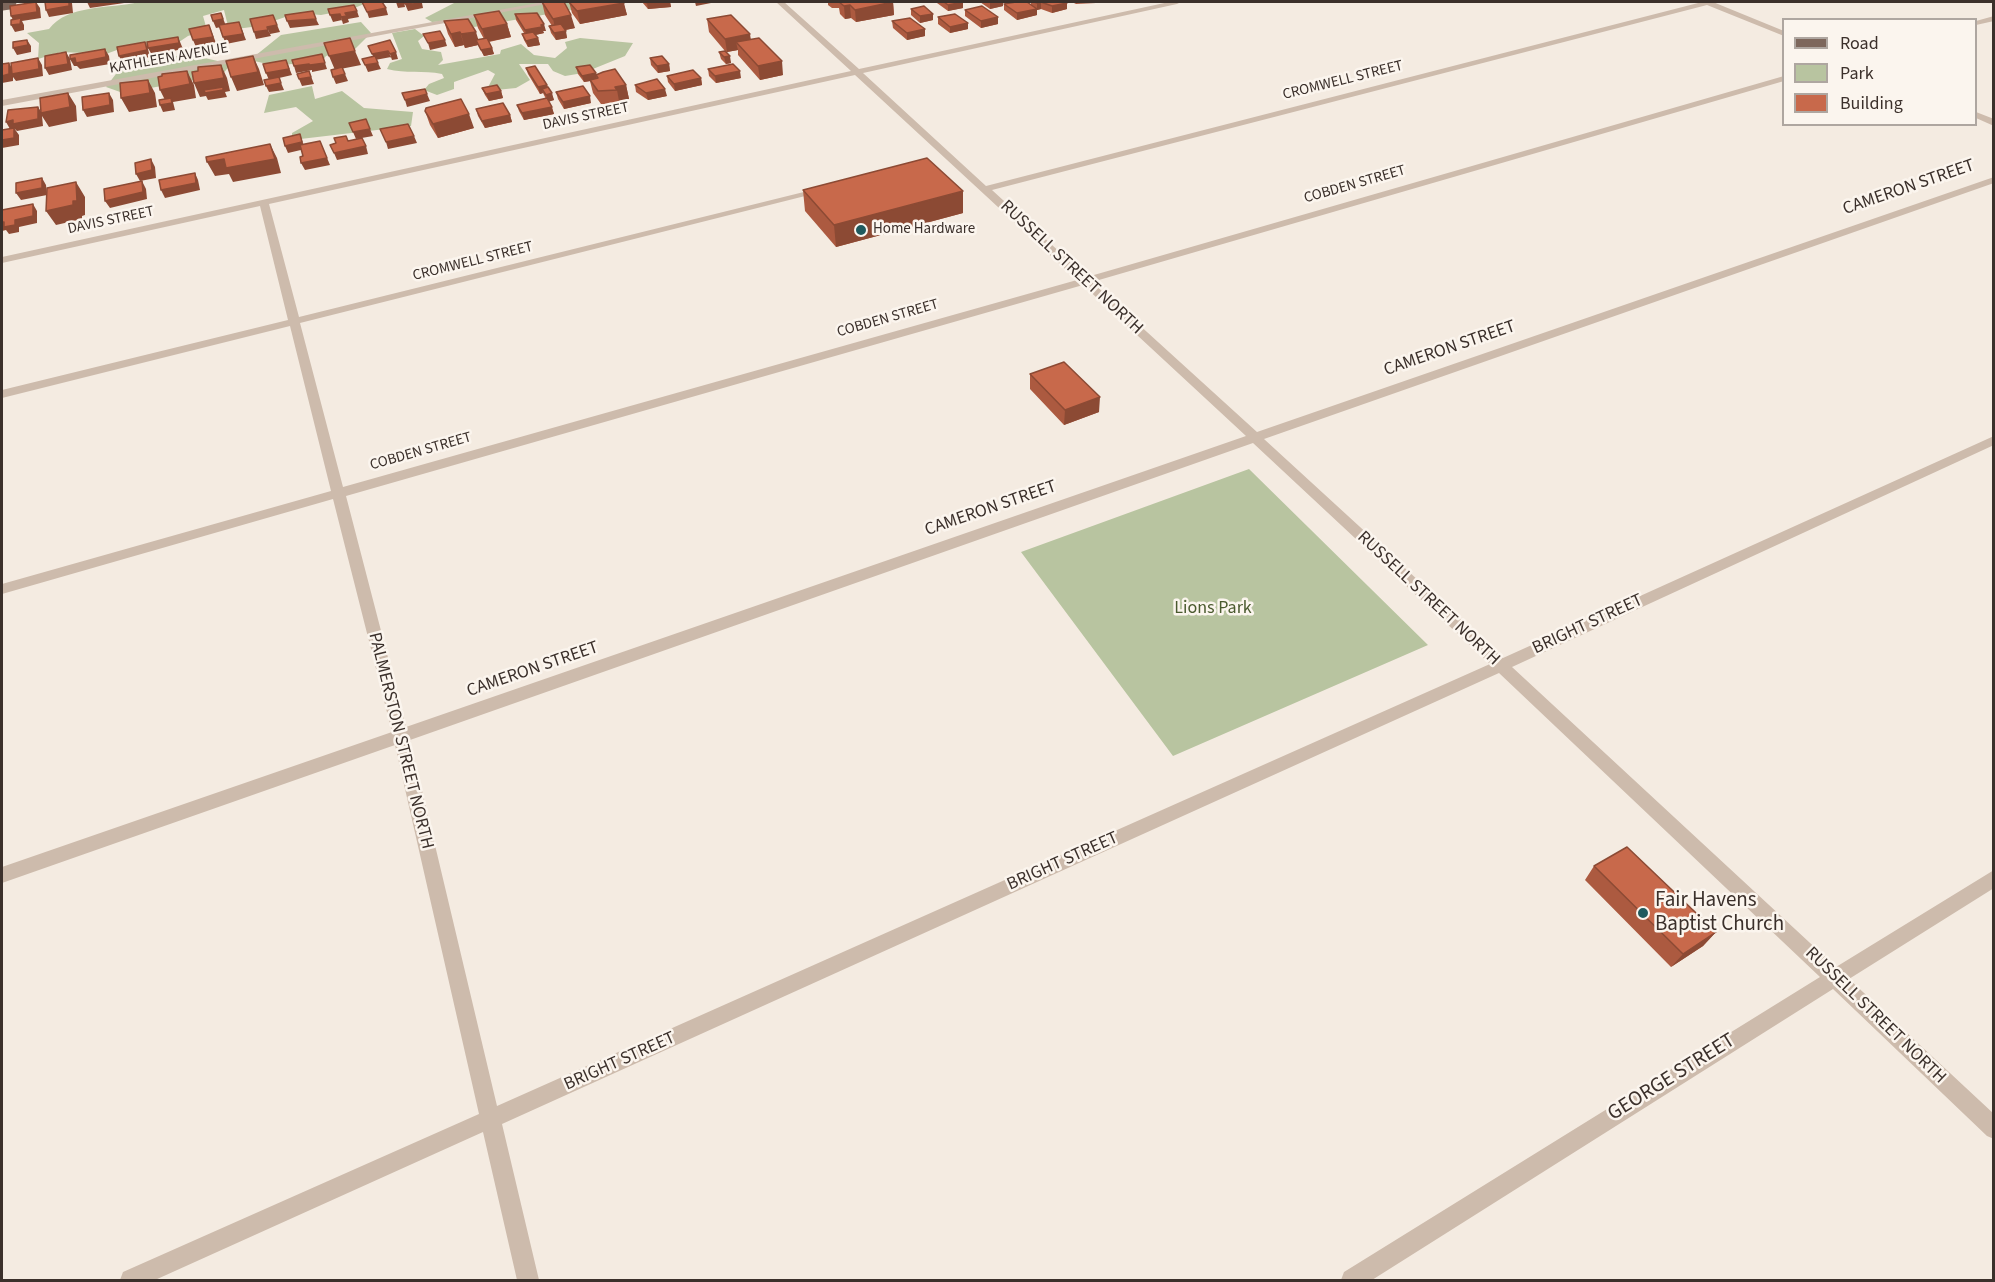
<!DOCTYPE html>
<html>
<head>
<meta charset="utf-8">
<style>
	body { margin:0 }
	#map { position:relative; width:1995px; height:1282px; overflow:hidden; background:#f4ebe1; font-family:"Source Sans 3",sans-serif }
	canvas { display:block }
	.frame { position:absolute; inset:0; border:3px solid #3b302b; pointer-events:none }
	.legend { position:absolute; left:1782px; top:18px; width:195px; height:108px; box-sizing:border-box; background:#fbf5ee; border:2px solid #aea6a0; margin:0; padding:8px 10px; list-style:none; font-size:18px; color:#3b302b }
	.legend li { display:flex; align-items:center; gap:12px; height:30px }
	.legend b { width:30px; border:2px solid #aea6a0 }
</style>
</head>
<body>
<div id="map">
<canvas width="1995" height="1282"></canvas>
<div class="frame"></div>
<ul class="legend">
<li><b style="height:8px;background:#7d675c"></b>Road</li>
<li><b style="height:16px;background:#b8c4a0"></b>Park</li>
<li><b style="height:16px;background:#c8694b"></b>Building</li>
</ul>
</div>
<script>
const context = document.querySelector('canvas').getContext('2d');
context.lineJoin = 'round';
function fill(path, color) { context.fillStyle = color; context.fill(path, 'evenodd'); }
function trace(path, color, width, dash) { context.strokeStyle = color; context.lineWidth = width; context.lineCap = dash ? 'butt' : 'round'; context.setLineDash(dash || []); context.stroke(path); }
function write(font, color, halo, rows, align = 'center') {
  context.font = font + ' "Source Sans 3",sans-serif'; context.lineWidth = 5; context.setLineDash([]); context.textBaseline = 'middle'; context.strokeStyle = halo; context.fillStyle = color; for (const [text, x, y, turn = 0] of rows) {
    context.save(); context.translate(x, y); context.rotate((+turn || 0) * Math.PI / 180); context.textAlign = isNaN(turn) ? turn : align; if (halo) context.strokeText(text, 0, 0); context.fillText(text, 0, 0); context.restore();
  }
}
fill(new Path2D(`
	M139 2H369L352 9 321 15 297 13 259 26 229 30 224 10 203 16 207 30 188 36 179 42 125 47 106 54 61 52 38 59 39 43 27 33 49 29C68 4 110 9 139 2Z
	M456 2H617L474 27 468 20 432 22 425 18Z
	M361 22 371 33 355 49 326 56 323 60 276 66 250 60 281 35Z
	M415 29 424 36 418 41 422 49 441 52 443 60 438 65 500 54 501 50 521 44 534 55 555 58 567 48 565 42 580 38 633 43 625 56 583 73 565 76 553 71 548 64H519L530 80 516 88 486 91 495 74 488 70 454 82V89L437 95 424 90 429 84 444 78 442 74C423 70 406 74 387 69L390 63 402 59 392 33Z
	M187 54 231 64 222 75 123 93 106 87 122 66Z
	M312 86 315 99 342 91 364 108 413 112 411 126 292 140V133L313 121 296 107 264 113 269 95Z
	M1249 469 1428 645 1173 756 1021 552Z`), '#b8c4a0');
fill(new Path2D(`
	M543 2H557L2 106V100Z
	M776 2H784L859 69 1169 2H1181L1177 4 863 73 986 186 1702 2H1713L1784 31V36L1707 5 992 190 1087 277 1784 76V81L1092 282 1257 432 1994 177V183L1264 439 1503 658 1994 436V445L1512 667 1836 967 1994 870V888L1849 979 1994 1114V1139L1987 1136 1833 989 1372 1280H1341L1344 1272 1820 977 1499 673 502 1124 539 1280H517L483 1132 155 1280H120L123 1272 479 1114 395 745 2 883V867L392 732 333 499 2 594V584L331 491 290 326 2 398V390L288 320 260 206 2 263V257L851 71ZM855 75 1077 280 343 487 300 323 829 190 824 187 299 317 269 204ZM1083 285 1246 436 406 727 346 496ZM1253 443 1490 664 497 1106 410 740Z
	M1994 16V21L1976 25V21Z
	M1976 112 1994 119V126L1976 118Z`), '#cdbbac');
trace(new Path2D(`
	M2 3 9 2`), '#7d675c', 15);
fill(new Path2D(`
	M542 2 575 28 565 30 567 38 556 40 551 33 549 26H552L545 15Z
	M569 2H623L627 15 580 24 572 13Z
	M642 2H670L671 7 648 9Z
	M828 2H893L894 15 856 22 851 18 845 19 840 14 839 8H832L828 5Z
	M937 2H962L963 8 948 11 937 3Z
	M980 2H1003V6L990 9Z
	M1031 2H1065L1067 9 1052 13 1041 9 1037 10V15L1017 20 1004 10V4H1031Z
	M1072 2H1096V3L1076 4Z
	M911 9 933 20 920 23 911 15Z
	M965 10 998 24 981 28 965 16Z
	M515 14 546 31H543L544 33 535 35 538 38 540 45 528 47 524 40 522 34 524 33 516 20Z
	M474 15 507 24 511 37 489 42 492 48 494 54 484 56 478 45 465 48 464 45 455 47 448 34 444 21 478 40 484 39 478 28Z
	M938 17 968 29 950 33 938 24Z
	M707 19 751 39 783 75 760 80 738 55V50L727 52 731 63 726 64 721 59 719 52 725 51 709 32Z
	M892 21 925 29V36L907 40 893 28Z
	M650 58 669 64 670 71 658 73 651 65Z
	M576 67 596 73 597 78 596 75 626 85 629 99 619 101 620 104H601L593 93 590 81 584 82 578 74Z
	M526 68 547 85 554 100 549 101 554 114 524 120 519 111 517 105 546 99 543 93 540 94 528 74Z
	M708 69 741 78 716 83 709 76Z
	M667 76 701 78 702 85 675 91 668 82Z
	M635 85 667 96 648 100 636 92Z
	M482 88 501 91 503 98 489 101 485 95Z
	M556 92 591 103 564 109 558 99Z
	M476 109 510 115 512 122 485 128 478 116Z
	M425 111 474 128 438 138 430 125Z
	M803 190 963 213 836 247 805 211Z
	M1030 374 1099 412 1064 425 1030 389Z
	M1594 866 1716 932 1703 946 1671 967 1585 880Z`), '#ac5a40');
fill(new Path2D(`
	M36 2 40 8 41 18 22 21 24 25V30L15 32 11 25 14 22 11 16Z
	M69 2H71L72 3 73 13 49 17 46 10Z
	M87 2H131L90 8Z
	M396 2H404L405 7 398 8Z
	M423 2 424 3H422L423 8 408 11 405 4Z
	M660 2H670L671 7 648 9 647 3Z
	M695 2H716L696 6Z
	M893 2 894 15 856 22 855 10Z
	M963 2V8L948 11V5Z
	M995 2H1003V6L990 9V3Z
	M1041 2V9L1037 10V15L1017 20V13L1037 9V3Z
	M624 3 627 15 580 24 577 11Z
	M1067 3V9L1052 13V6Z
	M850 5 851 18 845 19 844 6Z
	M386 8 388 15 369 18 367 12Z
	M357 11 359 17 348 19 349 22 343 24 341 17 345 13Z
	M221 13 226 26 216 28 213 21Z
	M340 14 342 20 333 22 330 15Z
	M933 14V20L920 23V16Z
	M273 15 280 32 270 34 267 27Z
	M571 15 575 28 556 32 553 19Z
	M998 17V24L981 28V21Z
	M316 19 319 25 290 28 287 21Z
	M239 22 246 40 226 44 223 37Z
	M968 23V29L950 33V27Z
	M507 24 511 37 486 42 482 29Z
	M544 24 546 31H543L544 33 527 37 525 30Z
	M209 25 216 43 196 47 193 40Z
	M925 29V36L907 40V33Z
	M268 30 271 36 256 39 254 32Z
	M566 31 567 38 556 40 554 33Z
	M460 32 464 45 455 47 451 34Z
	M476 32 480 45 476 40 478 45 465 48 461 34Z
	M750 34 752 47 736 42 738 50 727 52 725 39Z
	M178 37 183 49 152 55 148 48Z
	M538 38 540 45 528 47 526 41Z
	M27 40 31 46V52L17 55 13 48Z
	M445 40 447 46 430 50 428 43Z
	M145 42 148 49 150 57 122 62 119 56Z
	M492 48 494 54 484 56 481 50Z
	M105 49 109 56 110 64 80 69 77 66H74L70 59Z
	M355 51 361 65 335 70 329 56Z
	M388 51 391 57 375 60 372 54Z
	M66 52 70 59 72 70 49 75 45 68Z
	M396 52 398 59 392 60 390 54Z
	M322 54 327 69 312 72V70L296 73 294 66Z
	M253 56 259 69 264 85 237 91 231 77Z
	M730 56 731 63 726 64 724 57Z
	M38 58 42 65 43 76 16 81 13 77V81L2 83V76L9 63 13 70Z
	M286 60 292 75 279 78 284 90 269 92 266 86 269 80 266 73Z
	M782 61 783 75 760 80 758 66Z
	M378 63 381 69 368 72 365 65Z
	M669 64 670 71 658 73 657 66Z
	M221 65 227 78 230 91 225 92 227 97 208 100 206 96 200 97 194 83Z
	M187 71 194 85 196 98 173 102 175 110 163 112 160 105 167 104 160 90Z
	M309 71 314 84 302 86 299 79Z
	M740 71 741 78 716 83 715 76Z
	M596 73 597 80 584 82 582 76Z
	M345 74 348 81 336 84 333 77Z
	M701 78 702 85 675 91 674 84Z
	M148 80 155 93 157 107 129 112 121 98Z
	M547 85 549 92 542 89 543 93 540 94 538 87Z
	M626 85 629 99 619 101 617 90 615 87Z
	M665 89 667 96 648 100 646 93Z
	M501 91 503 98 489 101 486 94Z
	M68 93 76 106 77 121 49 127 42 116 43 126 17 131 14 128 19 135V145L2 148V140L10 129 6 122 13 120 38 107 42 113Z
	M109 93 113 100 114 112 87 117 83 110Z
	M552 93 554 100 548 102 546 95Z
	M427 94 430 101 407 107 405 100Z
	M590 96 591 103 564 109 563 102Z
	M552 107 554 114 524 120 522 113Z
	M469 114 474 128 438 138 433 124Z
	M510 115 512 122 485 128 482 121Z
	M370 129 373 136 356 139 353 132Z
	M300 134 305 149 288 153 285 146Z
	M414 136 417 143 388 149 386 142Z
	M320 141 330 165 305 170 301 163Z
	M270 144 277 158 281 173 233 182 229 174 215 176 207 162Z
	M366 146 368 154 337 160 334 153Z
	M151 159 155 167 156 178 140 181 136 174Z
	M195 173 198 180 200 190 165 198 161 190Z
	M42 178 46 185 47 195 21 200 16 193Z
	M142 181 146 189 147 199 110 208 105 201Z
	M76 182 85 197V215L82 216V219L56 225 46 211Z
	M963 191V213L836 247 834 225Z
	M33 204 37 211V223L19 227V232L9 234 6 230 2 231V222L15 220Z
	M1100 397 1099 412 1064 425 1065 410Z
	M1716 932 1703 946 1671 967 1683 954Z`), '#8c4a34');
const building = new Path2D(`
	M36 2 37 12 11 16 10 6Z
	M45 2H69V6L46 10Z
	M362 2H382L386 8 367 12Z
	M404 2H421L405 4Z
	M542 2H564L571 15 553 19Z
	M569 2H623L624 3 577 11Z
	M645 2H660L647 3Z
	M839 2H893L855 10 850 5 844 6Z
	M944 2H963L948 5Z
	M1016 2H1027L1037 9 1017 13 1004 4Z
	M1034 2H1065L1067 3 1052 6 1041 2 1037 3Z
	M354 5 357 11 345 13 347 16 341 17 340 14 330 15 328 9Z
	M924 6 933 14 920 16 911 9Z
	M982 6 998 17 981 21 965 10Z
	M313 11 316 19 287 21 285 15Z
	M499 11 507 24 482 29 474 15Z
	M221 13 223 19 213 21 211 15Z
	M537 13 544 24 541 25 542 27 525 30 515 14Z
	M955 14 968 23 950 27 938 17Z
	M273 15 277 25 267 27 268 30 254 32 250 19Z
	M731 15 750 34 725 39 707 19Z
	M21 18 20 24 11 25V20Z
	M910 18 925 29 907 33 892 21Z
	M468 19 476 32 461 34 460 32 451 34 444 21Z
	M239 22 243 34 223 37 219 25Z
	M561 24 566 31 554 33 549 26Z
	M209 25 213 37 193 40 189 29Z
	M440 31 445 40 428 43 423 34Z
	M533 32 538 38 526 41 522 34Z
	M178 37 179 43 148 48 147 42Z
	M350 38 355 51 329 56 324 43Z
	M487 38 492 48 481 50 476 40Z
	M759 38 782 61 758 66 736 42Z
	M27 40 28 45 13 48V42Z
	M390 40 396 52 390 54 388 51 372 54 368 46Z
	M145 42 147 50 119 56 117 47Z
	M105 49 106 57 76 63 75 58 70 59V55Z
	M725 51 730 56 724 57 719 52Z
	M66 52 68 64 45 68V56Z
	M322 54 325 63 310 65 309 64 294 66 292 60Z
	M253 56 258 72 231 77 226 61Z
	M375 56 378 63 365 65 362 59Z
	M662 56 669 64 657 66 650 58Z
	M38 58 39 69 12 74 11 63Z
	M286 60 289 69 266 73 263 64Z
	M9 63V74L2 76V64Z
	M733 64 740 71 715 76 708 69Z
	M221 65 224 78 194 83 192 72 198 71V67Z
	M590 65 596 73 582 76 576 67Z
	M535 66 547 85 538 87 526 68Z
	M342 67 345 74 333 77 331 70Z
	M615 69 626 85 615 87 617 90 598 91 590 80 598 78 596 75 603 72Z
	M693 70 701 78 674 84 667 76Z
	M187 71 190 84 160 90 158 77 162 76V74Z
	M309 71 311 77 299 79 297 74Z
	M279 77 281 83 266 86 264 80Z
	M657 79 665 89 646 93 635 85Z
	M148 80 150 93 121 98 120 83Z
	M497 85 501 91 486 94 482 88Z
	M583 86 590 96 563 102 556 92Z
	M223 87V90L205 93 204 90Z
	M548 87 552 93 546 95 542 89Z
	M425 89 427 94 405 100 402 93Z
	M68 93 70 107 41 113 40 98Z
	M109 93 110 105 83 110 82 97Z
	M171 98 172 103 160 105 159 100Z
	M547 98 552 107 522 113 517 105Z
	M461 99 469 114 433 124 425 111 426 108Z
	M503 103 510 115 482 121 476 109Z
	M38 107V119L13 124V120L6 122 8 110Z
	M366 119 370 129 353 132 349 123Z
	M408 124 414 136 386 142 380 129Z
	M14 128V138L2 140V130Z
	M300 134 302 142 285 146 283 138Z
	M346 136 348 141 362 138 366 146 334 153 330 145 336 143 334 138Z
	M320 141 327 158 301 163 300 157 303 156 300 145Z
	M270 144 275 159 226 168 224 159 207 162 206 157Z
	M927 158 963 191 834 225 803 190Z
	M151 159 152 170 136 174 135 163Z
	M195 173 196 183 161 190 159 180Z
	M42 178V188L16 193V183Z
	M142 181 143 192 105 201 104 189Z
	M76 182 77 201H73V205L46 211 47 188Z
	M33 204V216L15 220V225L4 227V222H2V210Z
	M1064 362 1100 397 1065 410 1030 374Z
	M1627 847 1716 932 1683 954 1594 866Z`);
fill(building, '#c8694b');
trace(building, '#8c4a34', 1.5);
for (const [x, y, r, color] of [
	[861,230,6,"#1f5a5e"],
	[1643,913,6,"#1f5a5e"]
]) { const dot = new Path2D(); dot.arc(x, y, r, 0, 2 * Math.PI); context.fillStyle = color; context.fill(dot); trace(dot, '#fbf5ee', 2); }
write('15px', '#3b302b', '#fbf5ee', [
	["KATHLEEN AVENUE",169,59,-10],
	["CROMWELL STREET",1343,81,-14],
	["DAVIS STREET",586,117,-12],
	["COBDEN STREET",1355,185,-16],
	["DAVIS STREET",111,221,-12],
	["CROMWELL STREET",473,262,-14],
	["COBDEN STREET",888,319,-16],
	["COBDEN STREET",421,452,-16]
]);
write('15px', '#3b302b', '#fbf5ee', [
	["Home Hardware",873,230]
], 'left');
write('18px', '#3b302b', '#fbf5ee', [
	["CAMERON STREET",1909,188,-19],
	["RUSSELL STREET NORTH",1071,268,43],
	["CAMERON STREET",1450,349,-19],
	["CAMERON STREET",991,509,-19],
	["RUSSELL STREET NORTH",1428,599,43],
	["BRIGHT STREET",1588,625,-25],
	["CAMERON STREET",533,670,-19],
	["PALMERSTON STREET NORTH",400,741,76],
	["BRIGHT STREET",1063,862,-24],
	["RUSSELL STREET NORTH",1875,1016,44],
	["BRIGHT STREET",620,1062,-24]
]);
write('18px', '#4a5a2e', '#fbf5ee', [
	["Lions Park",1213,609]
]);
write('21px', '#3b302b', '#fbf5ee', [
	["Fair Havens",1655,901],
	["Baptist Church",1655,925]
], 'left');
write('21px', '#3b302b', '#fbf5ee', [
	["GEORGE STREET",1672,1078,-32]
]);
</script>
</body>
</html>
